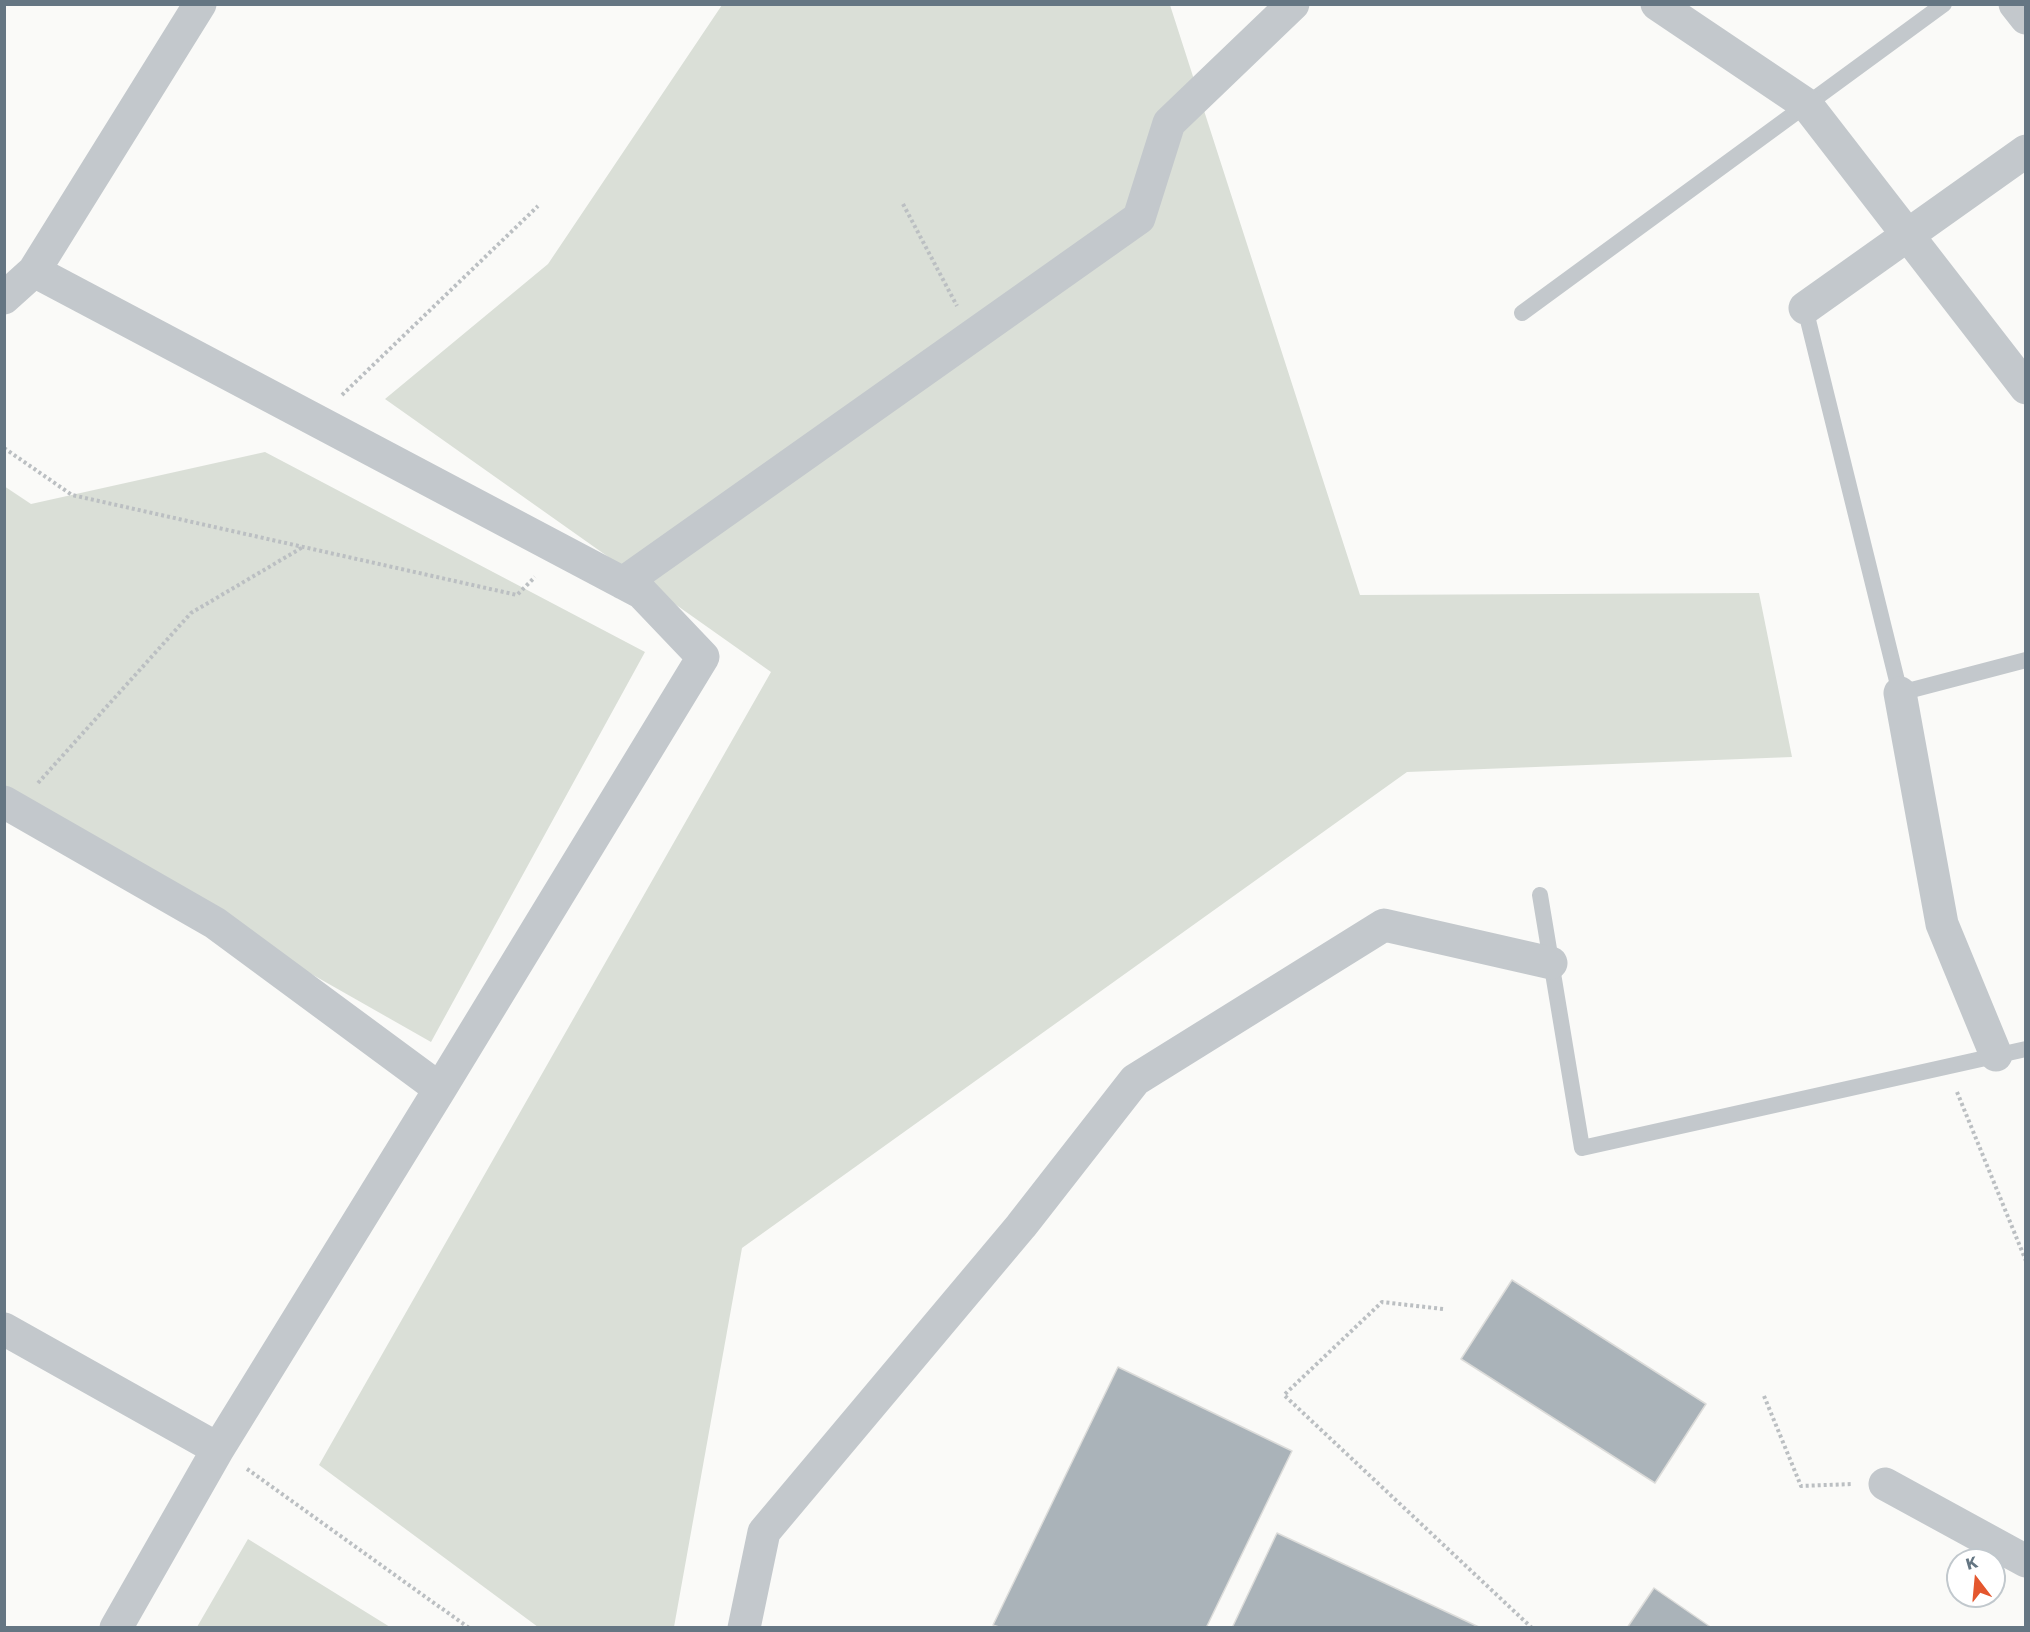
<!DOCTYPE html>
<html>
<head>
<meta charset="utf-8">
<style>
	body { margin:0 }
	#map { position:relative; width:2030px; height:1632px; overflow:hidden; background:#fafaf8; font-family:"Golos Text",sans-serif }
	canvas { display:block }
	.frame { position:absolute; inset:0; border:6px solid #657683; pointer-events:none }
	.north { position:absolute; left:1946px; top:1548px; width:60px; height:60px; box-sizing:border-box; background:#fff; border:2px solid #c1c8cd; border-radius:50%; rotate:344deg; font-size:16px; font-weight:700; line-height:24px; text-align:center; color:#657683 }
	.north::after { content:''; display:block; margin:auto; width:21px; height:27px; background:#e4572e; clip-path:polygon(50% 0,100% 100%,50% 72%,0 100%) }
</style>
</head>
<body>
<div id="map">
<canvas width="2030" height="1632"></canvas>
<div class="frame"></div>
<div class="north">K</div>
</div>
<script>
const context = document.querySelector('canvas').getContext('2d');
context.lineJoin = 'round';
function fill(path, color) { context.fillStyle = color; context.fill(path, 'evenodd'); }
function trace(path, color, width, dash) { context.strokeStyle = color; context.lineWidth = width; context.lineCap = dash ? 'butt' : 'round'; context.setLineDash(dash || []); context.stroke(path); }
fill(new Path2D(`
	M722 5H1170L1360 595 1759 593 1792 757 1407 772 742 1248 674 1627H538L319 1465 771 672 385 399 548 264Z
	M265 452 645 652 431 1042 5 800 4 486 31 504Z
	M248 1539 390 1627H197Z`), '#dadfd7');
const building = new Path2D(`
	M1512 1280 1706 1404 1655 1483 1461 1359Z
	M1118 1367 1292 1451 1206 1628H1002L993 1625Z
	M1277 1533 1481 1628H1232Z
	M1654 1588 1712 1628H1627Z`);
fill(building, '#aab3b9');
trace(building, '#dcdcda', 1.5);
trace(new Path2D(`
	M903 204 957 306
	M342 395 538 206
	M4 448 72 495 517 595 535 577
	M38 783 191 613 303 547
	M1957 1092 2026 1261
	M1443 1309 1382 1302 1284 1395 1532 1628
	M1764 1396 1801 1486 1852 1484
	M247 1469 469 1628`), '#bbbfc2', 4, [3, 3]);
trace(new Path2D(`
	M1805 308 1900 693 2026 660
	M1522 313 1944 4
	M1540 895 1582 1148 2026 1049`), '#c3c8cc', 16);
trace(new Path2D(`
	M1657 4 1807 105 2026 388
	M2015 4 2026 18
	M4 298 34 271
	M1805 308 2026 151
	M623 583 1139 218 1169 123 1293 4
	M1900 693 1942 924 1996 1055
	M4 802 215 923 440 1089
	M4 1329 218 1449
	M1885 1484 2026 1561
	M116 1628 218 1449 440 1089 703 657 642 593 34 271 200 4
	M744 1628 764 1532 1021 1226 1135 1080 1384 925 1551 963`), '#c3c8cc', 33);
</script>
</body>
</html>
